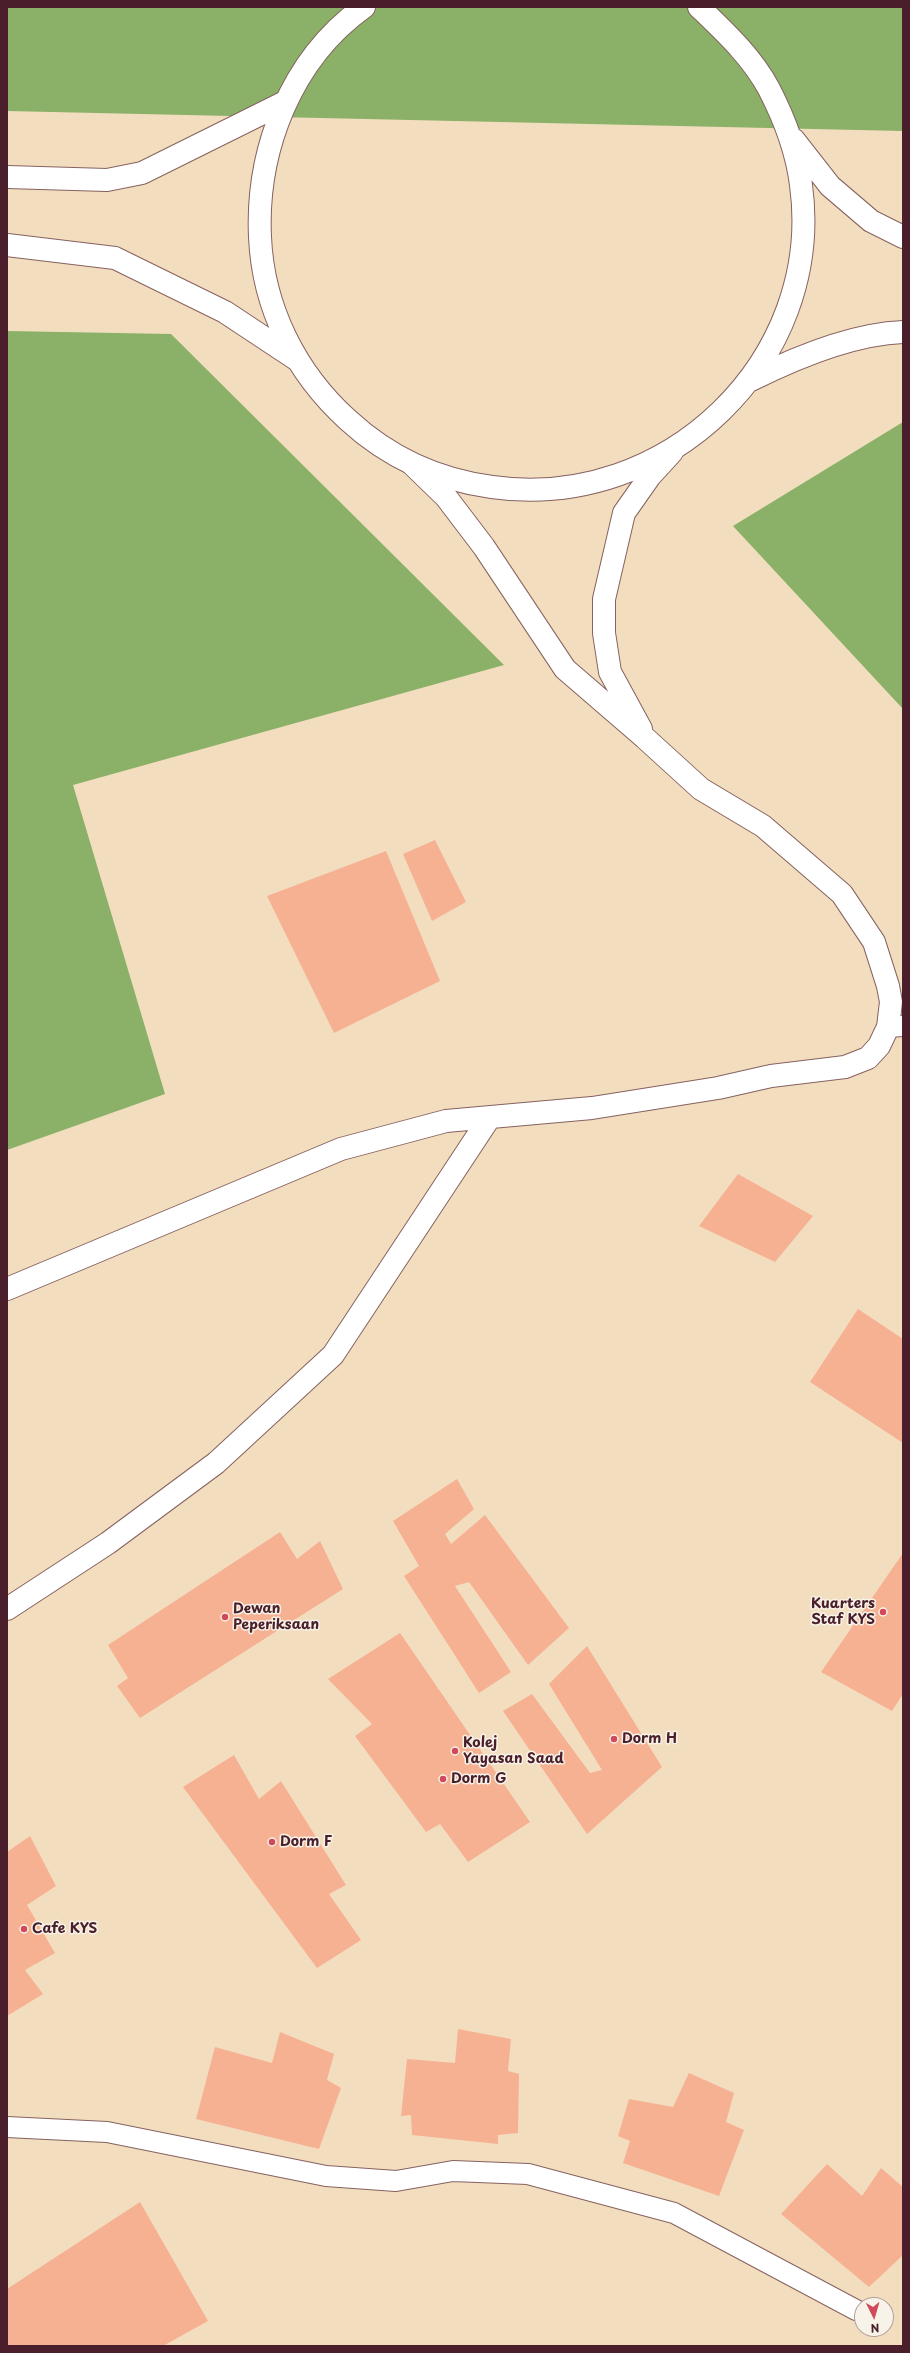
<!DOCTYPE html>
<html>
<head>
<meta charset="utf-8">
<style>
	body { margin:0 }
	#map { position:relative; width:910px; height:2353px; overflow:hidden; background:#f3ddbf; font-family:"Playpen Sans",sans-serif }
	canvas { display:block }
	.frame { position:absolute; inset:0; border:8px solid #4a1f2b; pointer-events:none }
	.north { position:absolute; left:854px; top:2297px; width:40px; height:40px; box-sizing:border-box; background:#f7f3e8; border:1px solid #b29e9c; border-radius:50%; rotate:175deg; font-size:11px; font-weight:700; line-height:16px; text-align:center; color:#4a1f2b }
	.north::after { content:''; display:block; margin:auto; width:14px; height:18px; background:#d1495b; clip-path:polygon(50% 0,100% 100%,50% 72%,0 100%) }
</style>
</head>
<body>
<div id="map">
<canvas width="910" height="2353"></canvas>
<div class="frame"></div>
<div class="north">N</div>
</div>
<script>
const context = document.querySelector('canvas').getContext('2d');
context.lineJoin = 'round';
function fill(path, color) { context.fillStyle = color; context.fill(path, 'evenodd'); }
function trace(path, color, width, dash) { context.strokeStyle = color; context.lineWidth = width; context.lineCap = dash ? 'butt' : 'round'; context.setLineDash(dash || []); context.stroke(path); }
function write(font, color, halo, rows, align = 'center') {
  context.font = font + ' "Playpen Sans",sans-serif'; context.lineWidth = 3; context.setLineDash([]); context.textBaseline = 'middle'; context.strokeStyle = halo; context.fillStyle = color; for (const [text, x, y, turn = 0] of rows) {
    context.save(); context.translate(x, y); context.rotate((+turn || 0) * Math.PI / 180); context.textAlign = isNaN(turn) ? turn : align; if (halo) context.strokeText(text, 0, 0); context.fillText(text, 0, 0); context.restore();
  }
}
fill(new Path2D(`
	M7 7H903V131L7 111Z
	M7 331 171 334 504 665 73 785 165 1094 7 1150Z
	M903 422V709L733 526Z`), '#8ab167');
fill(new Path2D(`
	M435 840 466 902 432 921 403 854Z
	M386 851 440 981 334 1033 267 896Z
	M738 1174 813 1216 775 1262 699 1226Z
	M858 1309 903 1339V1443L810 1382Z
	M457 1479 474 1509 445 1534 451 1544 485 1515 569 1628 528 1665 469 1582 455 1586 511 1672 479 1693 404 1576 419 1566 393 1521Z
	M280 1532 297 1559 320 1541 343 1589 140 1718 117 1686 128 1678 108 1645Z
	M903 1553V1694L892 1711 821 1672Z
	M400 1633 530 1822 468 1862 440 1824 426 1832 355 1736 372 1724 328 1679Z
	M587 1646 662 1767 587 1834 503 1711 532 1694 590 1773 602 1770 549 1684Z
	M234 1755 259 1799 281 1781 346 1885 329 1894 361 1940 317 1968 183 1787Z
	M30 1836 56 1886 27 1905 55 1953 25 1970 43 1994 7 2016V1852Z
	M458 2029 511 2039 508 2071 519 2074 518 2133 498 2135V2144L412 2135 411 2115 401 2116 407 2059 455 2063Z
	M280 2032 334 2054 327 2080 341 2088 319 2149 196 2119 215 2047 272 2063Z
	M689 2073 734 2093 726 2122 744 2130 719 2196 623 2163 630 2141 618 2136 629 2099 673 2107Z
	M827 2164 862 2196 881 2168 903 2187V2255L869 2287 781 2214Z
	M140 2202 208 2321 163 2346H7V2289Z`), '#f6b193');
const service = new Path2D(`
	M888 1027 903 1026
	M7 2127 107 2132 326 2176 396 2181 453 2171 528 2174 674 2213 856 2310`);
const minor = new Path2D(`
	M641 729 610 672 604 633V599L624 513 650 476 672 452
	M7 1289 341 1149 446 1121 592 1108 718 1088 771 1076 845 1067 868 1058 879 1046 888 1027 891 1002 888 986 874 942 842 894 763 826 701 789 645 738 565 669 484 547 446 497 413 465
	M7 1609 108 1543 216 1463 333 1355 490 1117`);
const tertiary = new Path2D(`
	M364 7C291 59 256 150 260 237 263 308 296 373 348 420 388 457 438 480 492 487 666 512 825 361 801 185 797 152 784 118 769 89 752 57 725 32 699 7
	M794 140 830 186 871 221 903 237
	M7 177 107 180 142 173 285 102
	M7 245 115 258 225 312 296 359
	M751 380C795 358 852 334 903 332`);
trace(service, '#85625f', 22);
trace(minor, '#85625f', 24);
trace(tertiary, '#85625f', 24);
trace(service, '#fff', 20);
trace(minor, '#fff', 22);
trace(tertiary, '#fff', 22);
for (const [x, y, r, color] of [
	[883,1612,4,"#d1495b"],
	[225,1617,4,"#d1495b"],
	[614,1739,4,"#d1495b"],
	[455,1751,4,"#d1495b"],
	[443,1779,4,"#d1495b"],
	[272,1842,4,"#d1495b"],
	[24,1929,4,"#d1495b"]
]) { const dot = new Path2D(); dot.arc(x, y, r, 0, 2 * Math.PI); context.fillStyle = color; context.fill(dot); trace(dot, '#f7f3e8', 1.5); }
write('bold 14px', '#4a1f2b', '#f7f3e8', [
	["Kuarters",875,1604,"right"],
	["Staf KYS",875,1620,"right"],
	["Dewan",233,1609],
	["Peperiksaan",233,1625],
	["Dorm H",622,1739],
	["Kolej",463,1743],
	["Yayasan Saad",463,1759],
	["Dorm G",451,1779],
	["Dorm F",280,1842],
	["Cafe KYS",32,1929]
], 'left');
</script>
</body>
</html>
